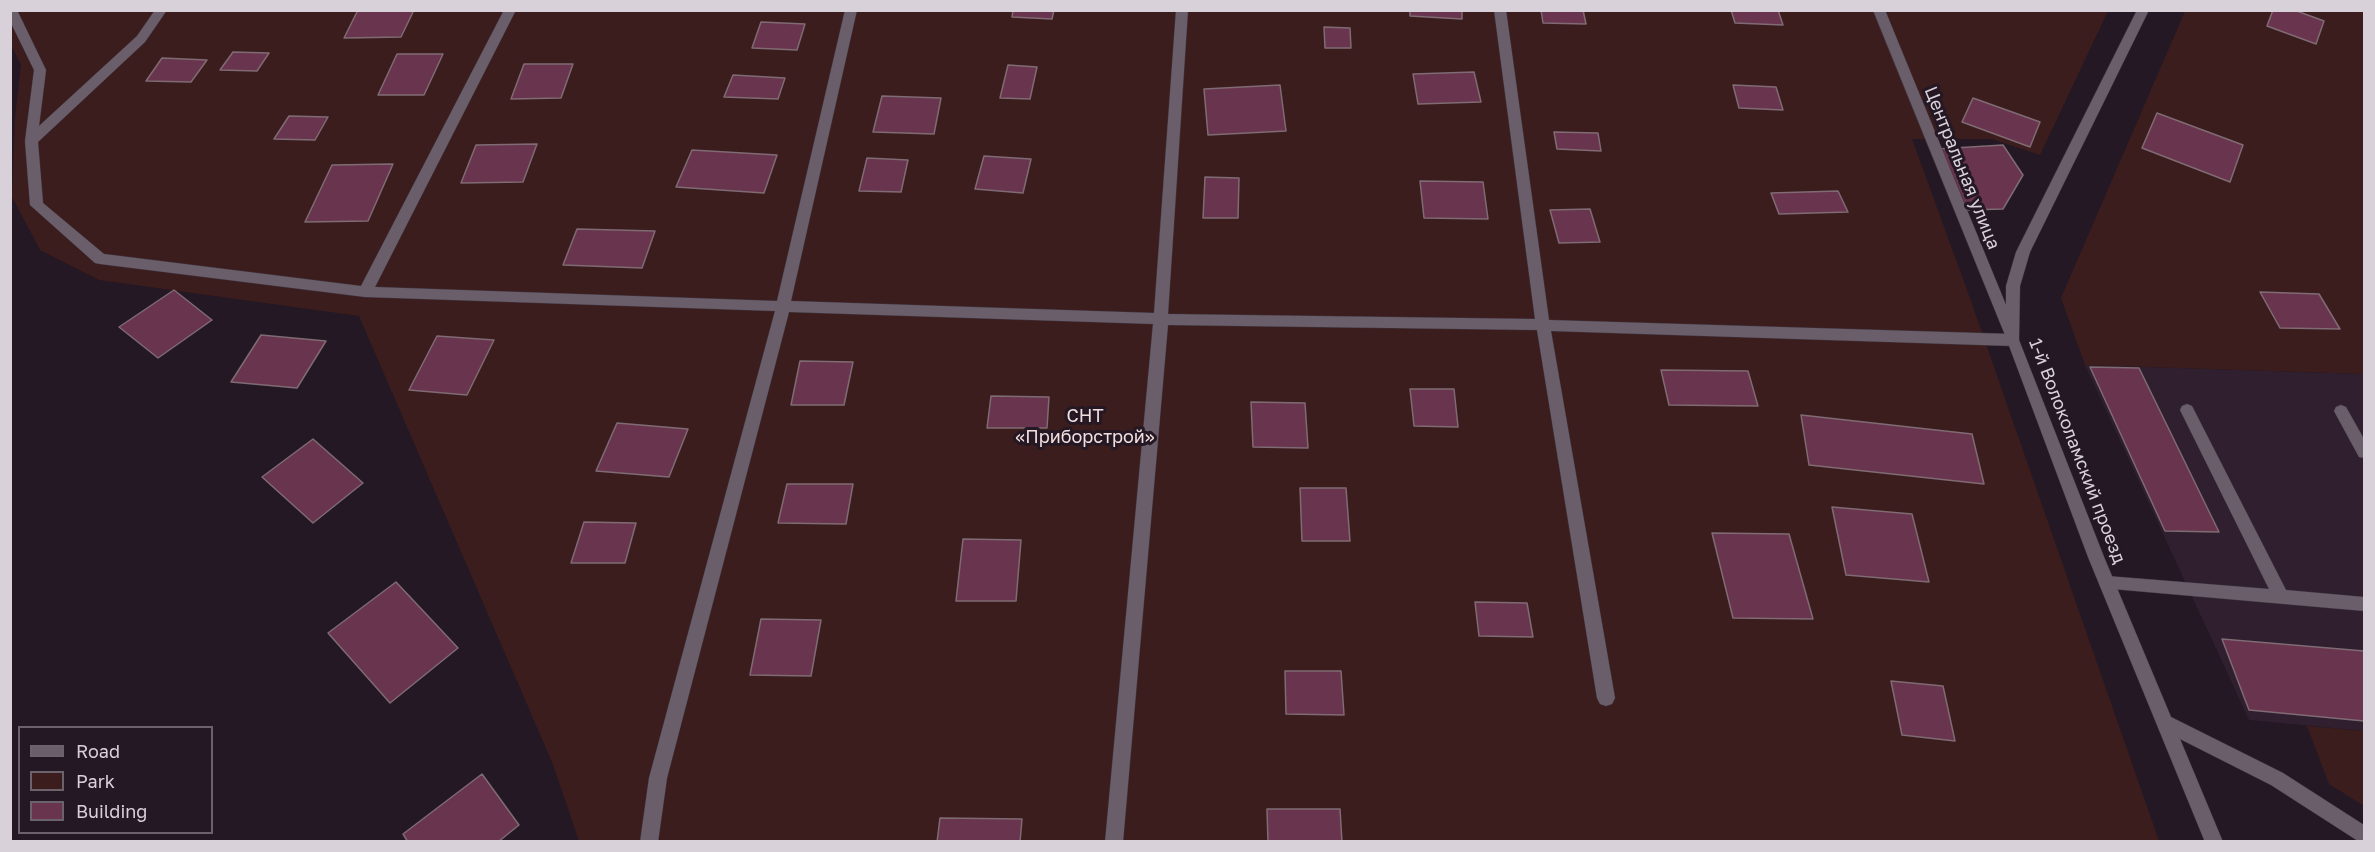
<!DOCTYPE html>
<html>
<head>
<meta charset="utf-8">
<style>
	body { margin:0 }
	#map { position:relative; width:2375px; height:852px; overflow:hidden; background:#231823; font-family:"Golos Text",sans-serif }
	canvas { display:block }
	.frame { position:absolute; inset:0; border:12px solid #d9d1d9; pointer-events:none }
	.legend { position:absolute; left:18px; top:726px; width:195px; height:108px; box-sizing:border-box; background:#231823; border:2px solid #6c626c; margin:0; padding:8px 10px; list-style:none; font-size:18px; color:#d9d1d9 }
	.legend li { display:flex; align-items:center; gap:12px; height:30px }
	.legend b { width:30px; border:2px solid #6c626c }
</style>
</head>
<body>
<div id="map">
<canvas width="2375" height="852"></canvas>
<div class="frame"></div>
<ul class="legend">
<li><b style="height:8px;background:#6b5e6b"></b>Road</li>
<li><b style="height:16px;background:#3c1d1e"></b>Park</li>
<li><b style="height:16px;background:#69344d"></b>Building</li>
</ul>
</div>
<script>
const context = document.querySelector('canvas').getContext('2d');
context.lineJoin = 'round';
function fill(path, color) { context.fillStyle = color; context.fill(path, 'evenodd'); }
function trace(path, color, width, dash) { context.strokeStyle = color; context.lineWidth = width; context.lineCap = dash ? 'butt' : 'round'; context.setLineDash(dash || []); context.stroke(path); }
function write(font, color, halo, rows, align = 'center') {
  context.font = font + ' "Golos Text",sans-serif'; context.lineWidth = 6; context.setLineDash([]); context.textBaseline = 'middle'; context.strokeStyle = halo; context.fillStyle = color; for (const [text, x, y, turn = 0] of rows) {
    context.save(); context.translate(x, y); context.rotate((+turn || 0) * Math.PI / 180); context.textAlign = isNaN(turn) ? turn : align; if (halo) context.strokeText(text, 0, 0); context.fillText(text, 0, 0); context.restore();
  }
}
fill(new Path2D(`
	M2085 365 2364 374V731L2249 720Z`), '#2f1f2f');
fill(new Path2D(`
	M10 11H2108L2040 155 1992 139H1912L1971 301 2159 841H579L552 762 359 316 99 280 40 250 12 197 15 117 21 65 11 45Z
	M2185 11H2364V374L2085 365 2061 298Z
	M2307 726 2364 731V806L2329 784Z`), '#3c1d1e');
const building = new Path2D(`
	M358 10H414L401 37 344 38Z
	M1013 10H1054L1052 19 1012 17Z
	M1410 10H1462V19L1410 16Z
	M1541 10H1583L1586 24 1543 23Z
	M1731 10H1778L1783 25 1735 23Z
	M2273 10H2294L2324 21 2316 44 2267 26Z
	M761 22 805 24 797 50 752 48Z
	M1324 27 1350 28 1351 48H1325Z
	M233 52 269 53 257 71 220 70Z
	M397 54H443L424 95H378Z
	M162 58 207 60 191 82 146 81Z
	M524 64H573L561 98 511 99Z
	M1008 65 1037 67 1030 99 1000 98Z
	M1474 72 1481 102 1418 104 1413 74Z
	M733 75 785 78 778 99 724 97Z
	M1280 85 1286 131 1208 135 1204 89Z
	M1733 85 1776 87 1783 110 1739 108Z
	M882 96 941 98 934 134 873 132Z
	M1973 98 2040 122 2030 147 1962 122Z
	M2157 113 2243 145 2230 182 2142 148Z
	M289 116 328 117 315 140 274 139Z
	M1554 132 1598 133 1601 151 1557 149Z
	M537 144 523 182 461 183 476 145Z
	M2003 145 2023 175 2003 209 1967 210 1937 149Z
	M692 150 777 155 764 193 676 187Z
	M984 156 1031 159 1023 193 975 189Z
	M867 158 908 160 901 192 859 191Z
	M393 164 368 221 305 222 332 165Z
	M1205 177 1239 178 1238 218H1203Z
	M1420 181 1483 182 1488 219 1424 218Z
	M1838 191 1848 212 1779 214 1771 193Z
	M1590 209 1600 242 1559 243 1550 210Z
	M577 229 655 231 642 268 563 265Z
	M174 290 212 320 158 358 119 327Z
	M2260 292 2319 294 2340 329 2280 328Z
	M261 335 326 341 297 388 231 382Z
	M437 336 494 340 467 395 409 390Z
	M800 361 853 362 844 405H791Z
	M2090 367 2139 368 2219 532 2165 531Z
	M1661 370 1748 371 1758 406 1669 405Z
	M1410 389H1454L1458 427 1414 426Z
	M991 396 1049 397 1047 428H987Z
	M1251 402 1305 403 1308 448 1253 447Z
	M1801 415 1972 434 1984 484 1809 465Z
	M617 423 688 429 669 477 596 471Z
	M313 439 363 483 313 523 262 477Z
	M787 484H853L846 524 778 523Z
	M1300 488H1346L1350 541H1302Z
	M1832 507 1912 514 1929 582 1846 575Z
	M584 522 636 523 625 563H571Z
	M1712 533 1789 534 1813 619 1733 618Z
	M963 539 1021 540 1016 601H956Z
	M396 582 458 648 390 703 328 633Z
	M1475 602 1527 603 1533 637 1479 636Z
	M761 619 821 620 811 676 750 675Z
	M2222 639 2364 651V721L2249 710Z
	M1285 671H1341L1344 715 1286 714Z
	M1891 681 1943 686 1955 741 1902 735Z
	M482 774 519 825 498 842H408L403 834Z
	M1267 809H1340L1342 842H1268Z
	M940 818 1022 819 1020 842H937Z`);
fill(building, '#69344d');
trace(building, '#7f6b73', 1.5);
const lane = new Path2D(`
	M10 10H17L46 70 39 126 137 36 155 10H167L145 42 38 142 43 203 104 254 361 286 504 10H516L375 287 777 301 845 10H857L791 301 1154 313 1176 10H1188L1168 314 1535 319 1494 10H1506L1549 320 2012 334 2017 336 2019 340 2017 344 2012 346 1551 331 1615 698 1612 704 1606 706 1600 704 1597 698 1537 330 1168 325 1123 842H1105L1153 324 789 312 667 778 658 842H640L649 778 775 311 365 297 100 264 95 263 30 205 25 141 34 70 10 21Z
	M2187 404 2192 406 2286 590 2364 597V611L2101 588 2099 583 2101 578 2107 576 2269 589 2180 410 2182 406Z
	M2341 405 2346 407 2364 439V458L2359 457 2334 411 2336 407Z`);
const street = new Path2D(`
	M1873 10H1885L2006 305V286L2016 252 2137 10H2149L2030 252 2020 286 2019 340 2104 557 2171 717 2283 773 2364 825V842L2358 841 2271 785 2180 739 2223 842H2205L2088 557 2005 335Z`);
trace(lane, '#3d353d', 1);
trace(street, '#3d353d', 1);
fill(lane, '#6b5e6b');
fill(street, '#6b5e6b');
write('18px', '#d9d1d9', '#231823', [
	["Центральная улица",1962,168,68],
	["1-й Волоколамский проезд",2077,451,69]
]);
write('18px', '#f3dede', '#231823', [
	["СНТ",1085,416],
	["«Приборстрой»",1085,437]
]);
</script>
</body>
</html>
